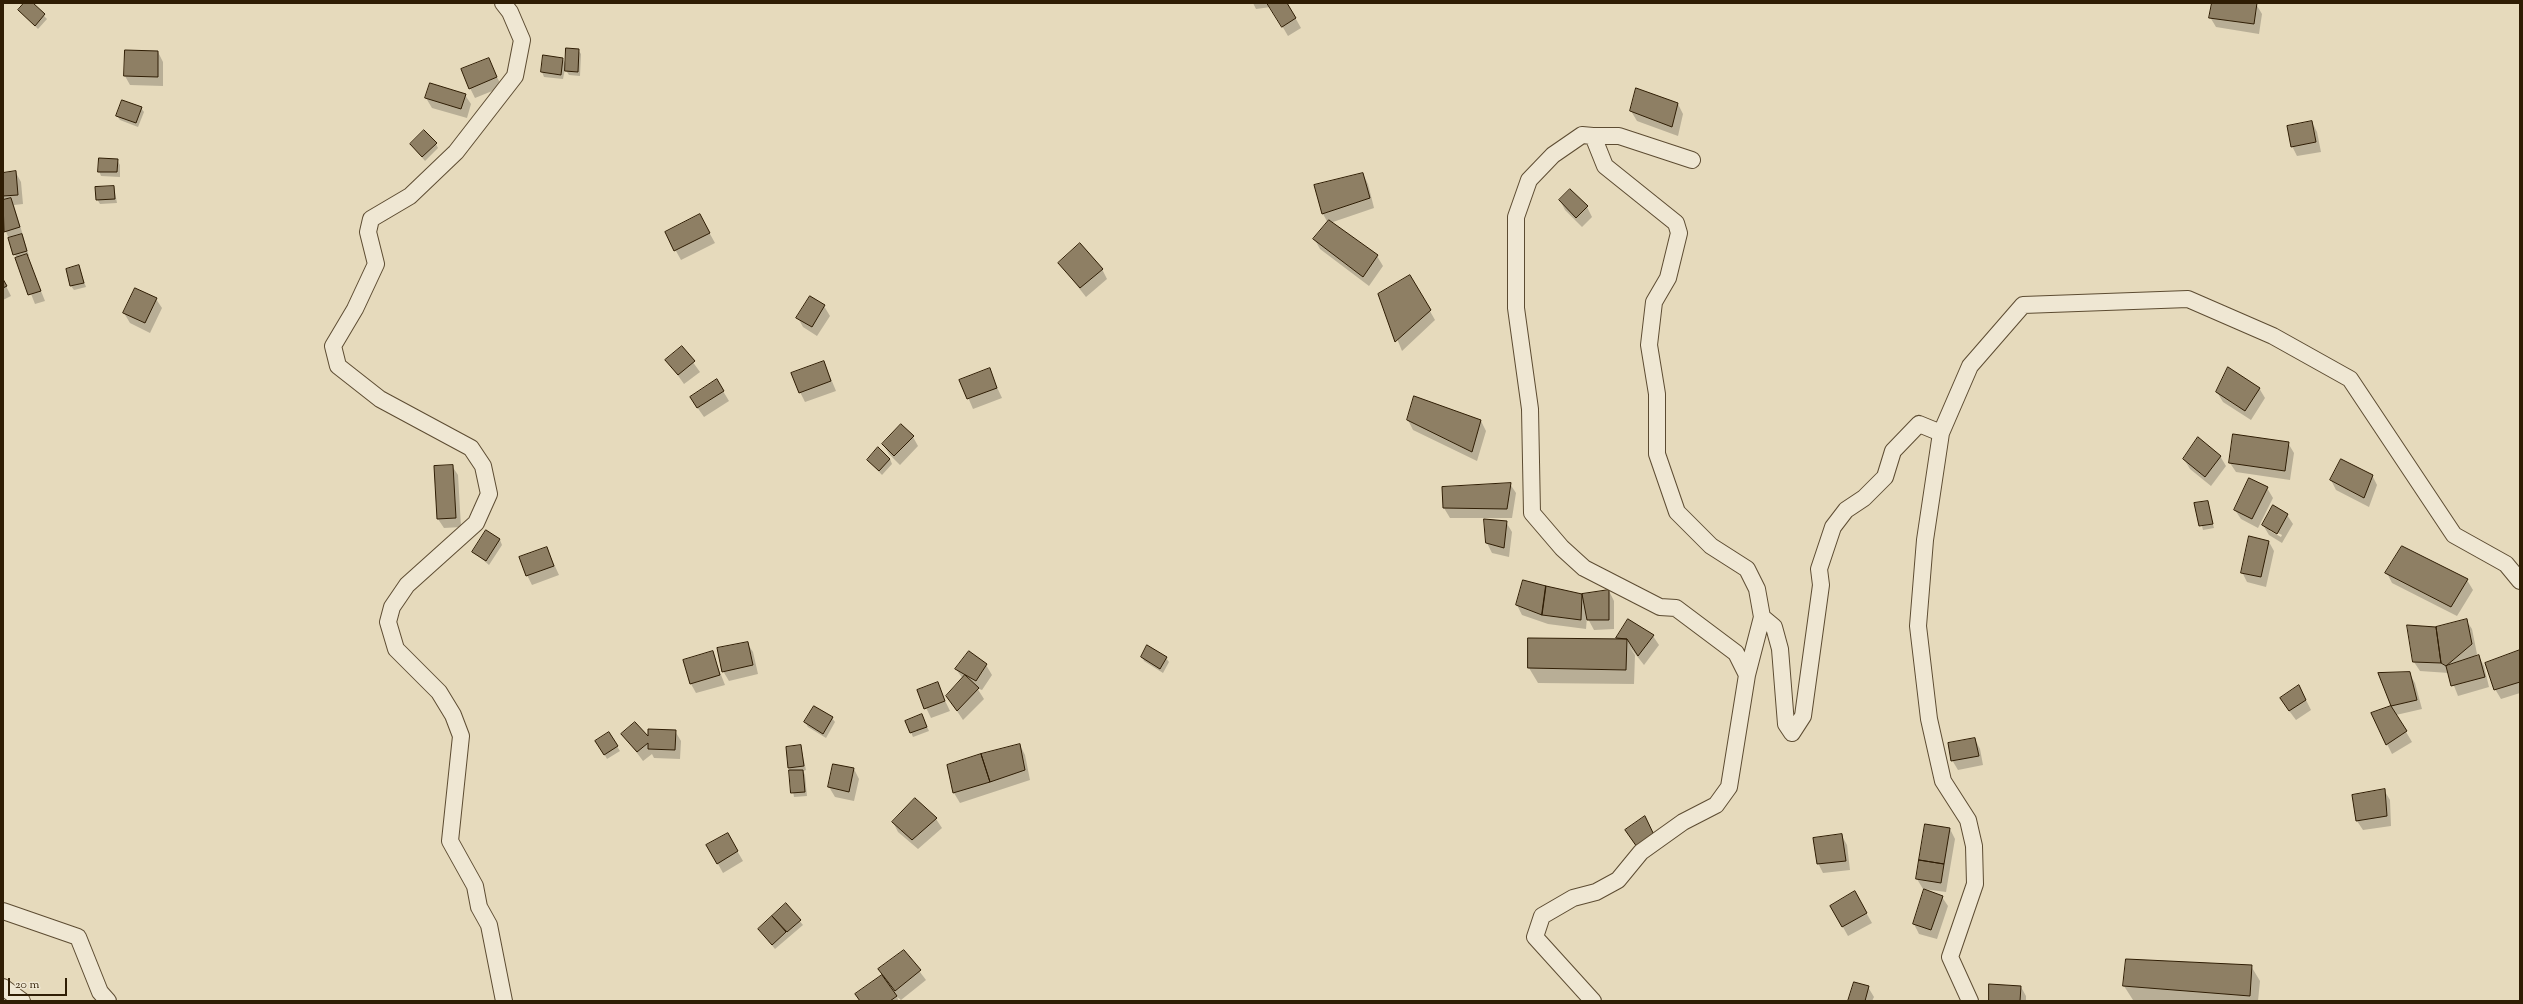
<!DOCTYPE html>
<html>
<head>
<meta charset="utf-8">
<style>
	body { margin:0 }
	#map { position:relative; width:2523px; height:1004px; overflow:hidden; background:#e6dabc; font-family:"Sorts Mill Goudy",serif }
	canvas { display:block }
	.frame { position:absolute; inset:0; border:4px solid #2f1d04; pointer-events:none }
	.scale { position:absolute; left:8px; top:978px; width:59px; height:18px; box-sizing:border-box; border:2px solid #2f1d04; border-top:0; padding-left:5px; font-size:12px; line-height:14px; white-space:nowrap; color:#2f1d04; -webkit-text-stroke:3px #efe7d3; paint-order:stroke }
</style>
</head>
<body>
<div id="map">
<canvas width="2523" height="1004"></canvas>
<div class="frame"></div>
<div class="scale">20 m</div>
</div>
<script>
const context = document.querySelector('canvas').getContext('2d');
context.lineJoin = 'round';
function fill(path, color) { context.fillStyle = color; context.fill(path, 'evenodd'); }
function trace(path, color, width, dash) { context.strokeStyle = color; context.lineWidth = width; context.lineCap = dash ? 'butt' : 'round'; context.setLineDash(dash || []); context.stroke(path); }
fill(new Path2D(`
	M26 3H31L47 19 38 29 19 10Z
	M1253 3H1287L1301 28 1288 36 1271 7 1256 9Z
	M2213 3 2256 4 2262 14 2259 34 2216 27 2210 17Z
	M578 50 581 54 580 76 569 75 565 69 563 79 544 77 542 72 544 56 563 59 566 64Z
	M158 52 163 62V86L130 85 125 76Z
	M488 59 502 87 475 98 470 88Z
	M465 95 471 104 467 118 432 108 426 98Z
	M1678 104 1683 114 1678 136 1637 121 1631 111Z
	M141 108 144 112 138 127 120 120 117 116Z
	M2312 122 2317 132 2321 152 2297 156 2292 146Z
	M411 144H436L438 148 425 161Z
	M117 160 120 165V177L101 176 99 171Z
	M16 173 21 182 23 204 14 205 29 256H27L45 301 35 304 3 224V174Z
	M1363 174 1368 184 1374 208 1330 223 1377 256 1383 266 1369 286 1320 249 1315 240 1328 223 1323 214Z
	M114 187 117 203 100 204 97 199Z
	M1560 200 1587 207 1592 217 1582 227 1565 210Z
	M705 225 715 243 681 260 666 233Z
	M1059 263 1102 269 1107 279 1086 297Z
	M79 267 86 287 74 290 71 286Z
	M1410 276 1435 320 1402 351 1379 294Z
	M3 280 11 296 3 300Z
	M810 297 824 306 830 316 817 336 803 327 798 318Z
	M156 299 162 308 150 333 130 323 124 313Z
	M682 347 700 372 684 384 667 360Z
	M824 362 836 391 805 402 800 392Z
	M989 370 1002 398 973 409 961 381Z
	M2259 388 2265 398 2251 420 2223 402 2217 392Z
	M723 391 729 401 704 417 697 407Z
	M1408 420 1481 421 1486 431 1477 461 1413 430Z
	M913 437 918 446 900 465 889 454 883 444Z
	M2288 443 2294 453 2290 480 2236 472 2230 463Z
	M2220 456 2226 466 2211 486 2190 469 2184 459Z
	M890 459 892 464 882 475 868 460Z
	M452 466 458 475 461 527 444 528 438 519Z
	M2372 475 2377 485 2369 507 2336 490 2331 480Z
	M1510 484 1516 493 1512 518H1450L1444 508Z
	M2267 488 2273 498 2258 528 2241 519 2235 510Z
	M2207 502 2214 528 2203 530 2196 504Z
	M2287 515 2293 524 2282 543 2269 535 2263 525ZM2270 529 2282 535 2281 537 2270 531Z
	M1506 522 1512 532 1509 557 1492 553 1487 543Z
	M487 532 500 540 502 545 489 565 474 552Z
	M2269 542 2274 551 2266 587 2247 582 2242 572Z
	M547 549 559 575 532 585 527 575Z
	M2387 573 2467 580 2473 590 2457 616 2392 583Z
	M1524 581 1582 595 1609 591 1614 601V629L1594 630 1587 617 1586 629 1548 624 1522 615 1517 605Z
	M2466 620 2472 629 2477 654 2472 659 2479 657 2484 666 2489 687 2458 696 2449 673 2420 671 2414 662 2436 628Z
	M1653 636 1659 645 1644 665 1629 646 1635 655 1634 684 1538 683 1529 668 1618 640 1617 638Z
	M747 643 753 652 758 674 729 681 723 671Z
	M2520 651V693L2501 699 2495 689Z
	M712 652 725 685 696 693 691 684 684 661Z
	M1142 657 1166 658 1169 662 1163 673 1144 661Z
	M986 665 992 675 982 690 977 688 984 699 963 720 947 696 963 679 956 669Z
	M2409 673 2415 683 2422 709 2396 715 2412 742 2392 754 2372 714 2392 706 2380 674Z
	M937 684 950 711 931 718 918 691Z
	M2304 696 2311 710 2296 720 2287 708Z
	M832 718 835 722 826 738 808 727 805 722Z
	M924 720 929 731 913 737 906 721Z
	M675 731 681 741 680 759 654 758 652 754 643 761 623 734 649 739Z
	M609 734 620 751 607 759 597 741Z
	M1975 739 1980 749 1983 765 1958 770 1952 760Z
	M1020 745 1025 755 1030 780 960 803 954 793 948 765Z
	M801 747 806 770 803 771 805 775 807 796 794 797 789 768Z
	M854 769 859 779 854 801 835 797 829 787Z
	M2384 790 2390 800 2391 826 2363 830 2357 821Z
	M936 819 942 828 918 849 898 832 893 822Z
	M1950 829 1955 839 1946 892 1923 889 1917 879Z
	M728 835 743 861 723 873 708 846Z
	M1842 836 1847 845 1850 870 1823 873 1818 863Z
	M1855 893 1872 923 1848 936 1831 906Z
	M1942 897 1948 906 1937 939 1919 934 1914 924Z
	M786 905 803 925 775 949 759 929Z
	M904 951 926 980 901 1000 897 997 899 1001H860L856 995 883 975Z
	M2251 966 2260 981 2258 1001 2133 1000 2124 986Z
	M1868 987 1874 997 1872 1001H1850Z
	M2021 987 2026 996V1001H1990Z`), '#0003');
const building = new Path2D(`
	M24 3H33L45 14 35 26 18 10Z
	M1267 3H1287L1296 18 1282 27Z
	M2212 3H2257L2254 24 2209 18Z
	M566 48 579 49 578 72 565 71Z
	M125 50 158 51V77L124 76Z
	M543 55 563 58 561 75 541 72Z
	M489 58 497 77 469 89 461 69Z
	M430 83 466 94 461 109 425 98Z
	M1636 88 1678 103 1672 127 1630 111Z
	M122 100 142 107 136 123 116 116Z
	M2312 121 2316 142 2291 147 2287 126Z
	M424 130 437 143 422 157 410 144Z
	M99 158 118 159 117 172H98Z
	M16 171 18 195 3 196V173Z
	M1363 173 1370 198 1322 214 1314 185Z
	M114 186 115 199 96 200 95 187Z
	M1570 189 1588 206 1576 218 1559 200Z
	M11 198 20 227 4 232 3 200Z
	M700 214 710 233 674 251 665 232Z
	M1329 220 1378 255 1363 277 1313 239Z
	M22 234 27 251 13 255 8 238Z
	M1080 243 1103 269 1080 288 1058 263Z
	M27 254 41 291 28 295 15 258Z
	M79 265 84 283 70 286 66 269Z
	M1410 275 1431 310 1395 342 1378 294Z
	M3 279 7 286 3 288Z
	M135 288 157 298 145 323 123 313Z
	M810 296 825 305 812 327 796 318Z
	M682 346 695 361 678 375 665 360Z
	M824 361 831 381 799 393 791 373Z
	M2228 367 2260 388 2245 411 2216 392Z
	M990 368 997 388 967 399 959 380Z
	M717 379 724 391 697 408 690 397Z
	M1414 396 1481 420 1472 452 1407 420Z
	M901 424 914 436 894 456 882 444Z
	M2233 434 2289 442 2285 471 2229 463Z
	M2198 437 2221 456 2205 477 2183 459Z
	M878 447 890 459 879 471 867 460Z
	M2341 459 2373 475 2364 498 2330 480Z
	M453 465 456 518 437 519 434 466Z
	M2249 478 2268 487 2252 519 2234 510Z
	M1511 483 1507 509 1443 508 1442 487Z
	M2208 501 2213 524 2199 526 2194 503Z
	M2273 505 2288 514 2277 534 2262 525Z
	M1484 519 1507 521 1504 548 1486 543Z
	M486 530 500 539 486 561 472 552Z
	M2249 536 2269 541 2261 577 2241 573Z
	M2402 546 2468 579 2451 607 2385 573Z
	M547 547 554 566 526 576 519 557Z
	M1523 580 1546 586 1542 615 1516 605Z
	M1546 586 1582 594 1581 620 1542 615Z
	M1609 590V620H1587L1582 594Z
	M1628 619 1654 635 1638 656 1627 639 1616 638Z
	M2467 619 2472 644 2446 666 2441 663 2436 627Z
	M2407 625 2436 627 2441 663 2413 662Z
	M1528 638 1627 639 1626 670 1528 668Z
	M748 642 753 665 722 672 717 648Z
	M1147 645 1167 657 1160 669 1141 657Z
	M2520 650V682L2494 690 2485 663Z
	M713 651 720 675 690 684 683 660Z
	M969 651 987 664 976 681 955 669Z
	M2479 655 2485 677 2451 686 2446 666Z
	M2410 672 2417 700 2391 706 2378 673Z
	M965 675 979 688 957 711 946 696Z
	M938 682 945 701 924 709 917 690Z
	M2299 685 2306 700 2289 711 2280 698Z
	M814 706 833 717 823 734 804 722Z
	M2391 706 2407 731 2386 745 2371 713Z
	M922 714 927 727 910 733 905 721Z
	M635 722 648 736V729L676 730 675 750 648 749V743L637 752 621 734Z
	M609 732 618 746 604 755 595 741Z
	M1975 738 1979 756 1951 761 1948 743Z
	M1020 744 1025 770 990 782 981 754Z
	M801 745 804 766 788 768 786 747Z
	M981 754 990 782 953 793 947 765Z
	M833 764 854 768 849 792 828 787Z
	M789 770H803L805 792 791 793Z
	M2385 789 2387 816 2356 821 2352 795Z
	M915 798 937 818 912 840 892 822Z
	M1645 816 1655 837 1637 847 1625 830Z
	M1925 824 1950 828 1944 864 1919 860Z
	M728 833 738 851 717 864 706 845Z
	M1842 834 1846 861 1817 864 1813 838Z
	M1919 860 1944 864 1941 883 1916 879Z
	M1924 889 1943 896 1931 930 1913 924Z
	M1855 891 1867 913 1842 927 1830 906Z
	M786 903 801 920 787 932 772 916Z
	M772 916 786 932 772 945 758 929Z
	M904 950 921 970 895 991 878 969Z
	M2126 959 2252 965 2250 996 2123 986Z
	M882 975 897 996 890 1001H860L855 994Z
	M1854 982 1869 986 1865 1001H1848Z
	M1989 984 2021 986 2020 1001H1989Z`);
fill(building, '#8e7f64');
trace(building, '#2f1d04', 1);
const street = new Path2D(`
	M503 3 510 12 522 40 515 76 456 152 410 196 371 219 368 232 376 264 355 309 333 346 338 366 380 399 471 448 483 466 489 494 476 523 407 585 392 607 388 622 396 649 439 692 453 715 461 736 450 841 475 886 479 907 489 925 504 1001
	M1593 136 1582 135 1553 155 1529 180 1516 217V308L1530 409 1532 513 1562 548 1584 568 1660 607 1676 608 1736 653 1747 675
	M1692 160 1619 136H1593L1605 166 1676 223 1679 233 1668 278 1654 302 1649 345 1657 394V454L1677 512 1711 546 1747 569 1757 589 1762 617 1774 627 1780 649 1786 724 1792 733 1803 716 1821 585 1819 569 1833 527 1846 510 1864 498 1885 477 1893 451 1919 424 1941 433
	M3 911 78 937 100 992 108 1001
	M3 987 22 1001
	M1593 1001 1535 937 1542 916 1573 898 1596 892 1618 880 1641 852 1683 822 1716 805 1729 787 1747 675 1762 617
	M1970 1001 1950 957 1975 884 1974 846 1968 820 1943 781 1929 719 1918 626 1925 540 1941 433 1970 366 2023 305 2188 299 2273 336 2350 379 2454 535 2506 564 2520 581`);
trace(street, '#5d4c32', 18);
trace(street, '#efe7d3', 16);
</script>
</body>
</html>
